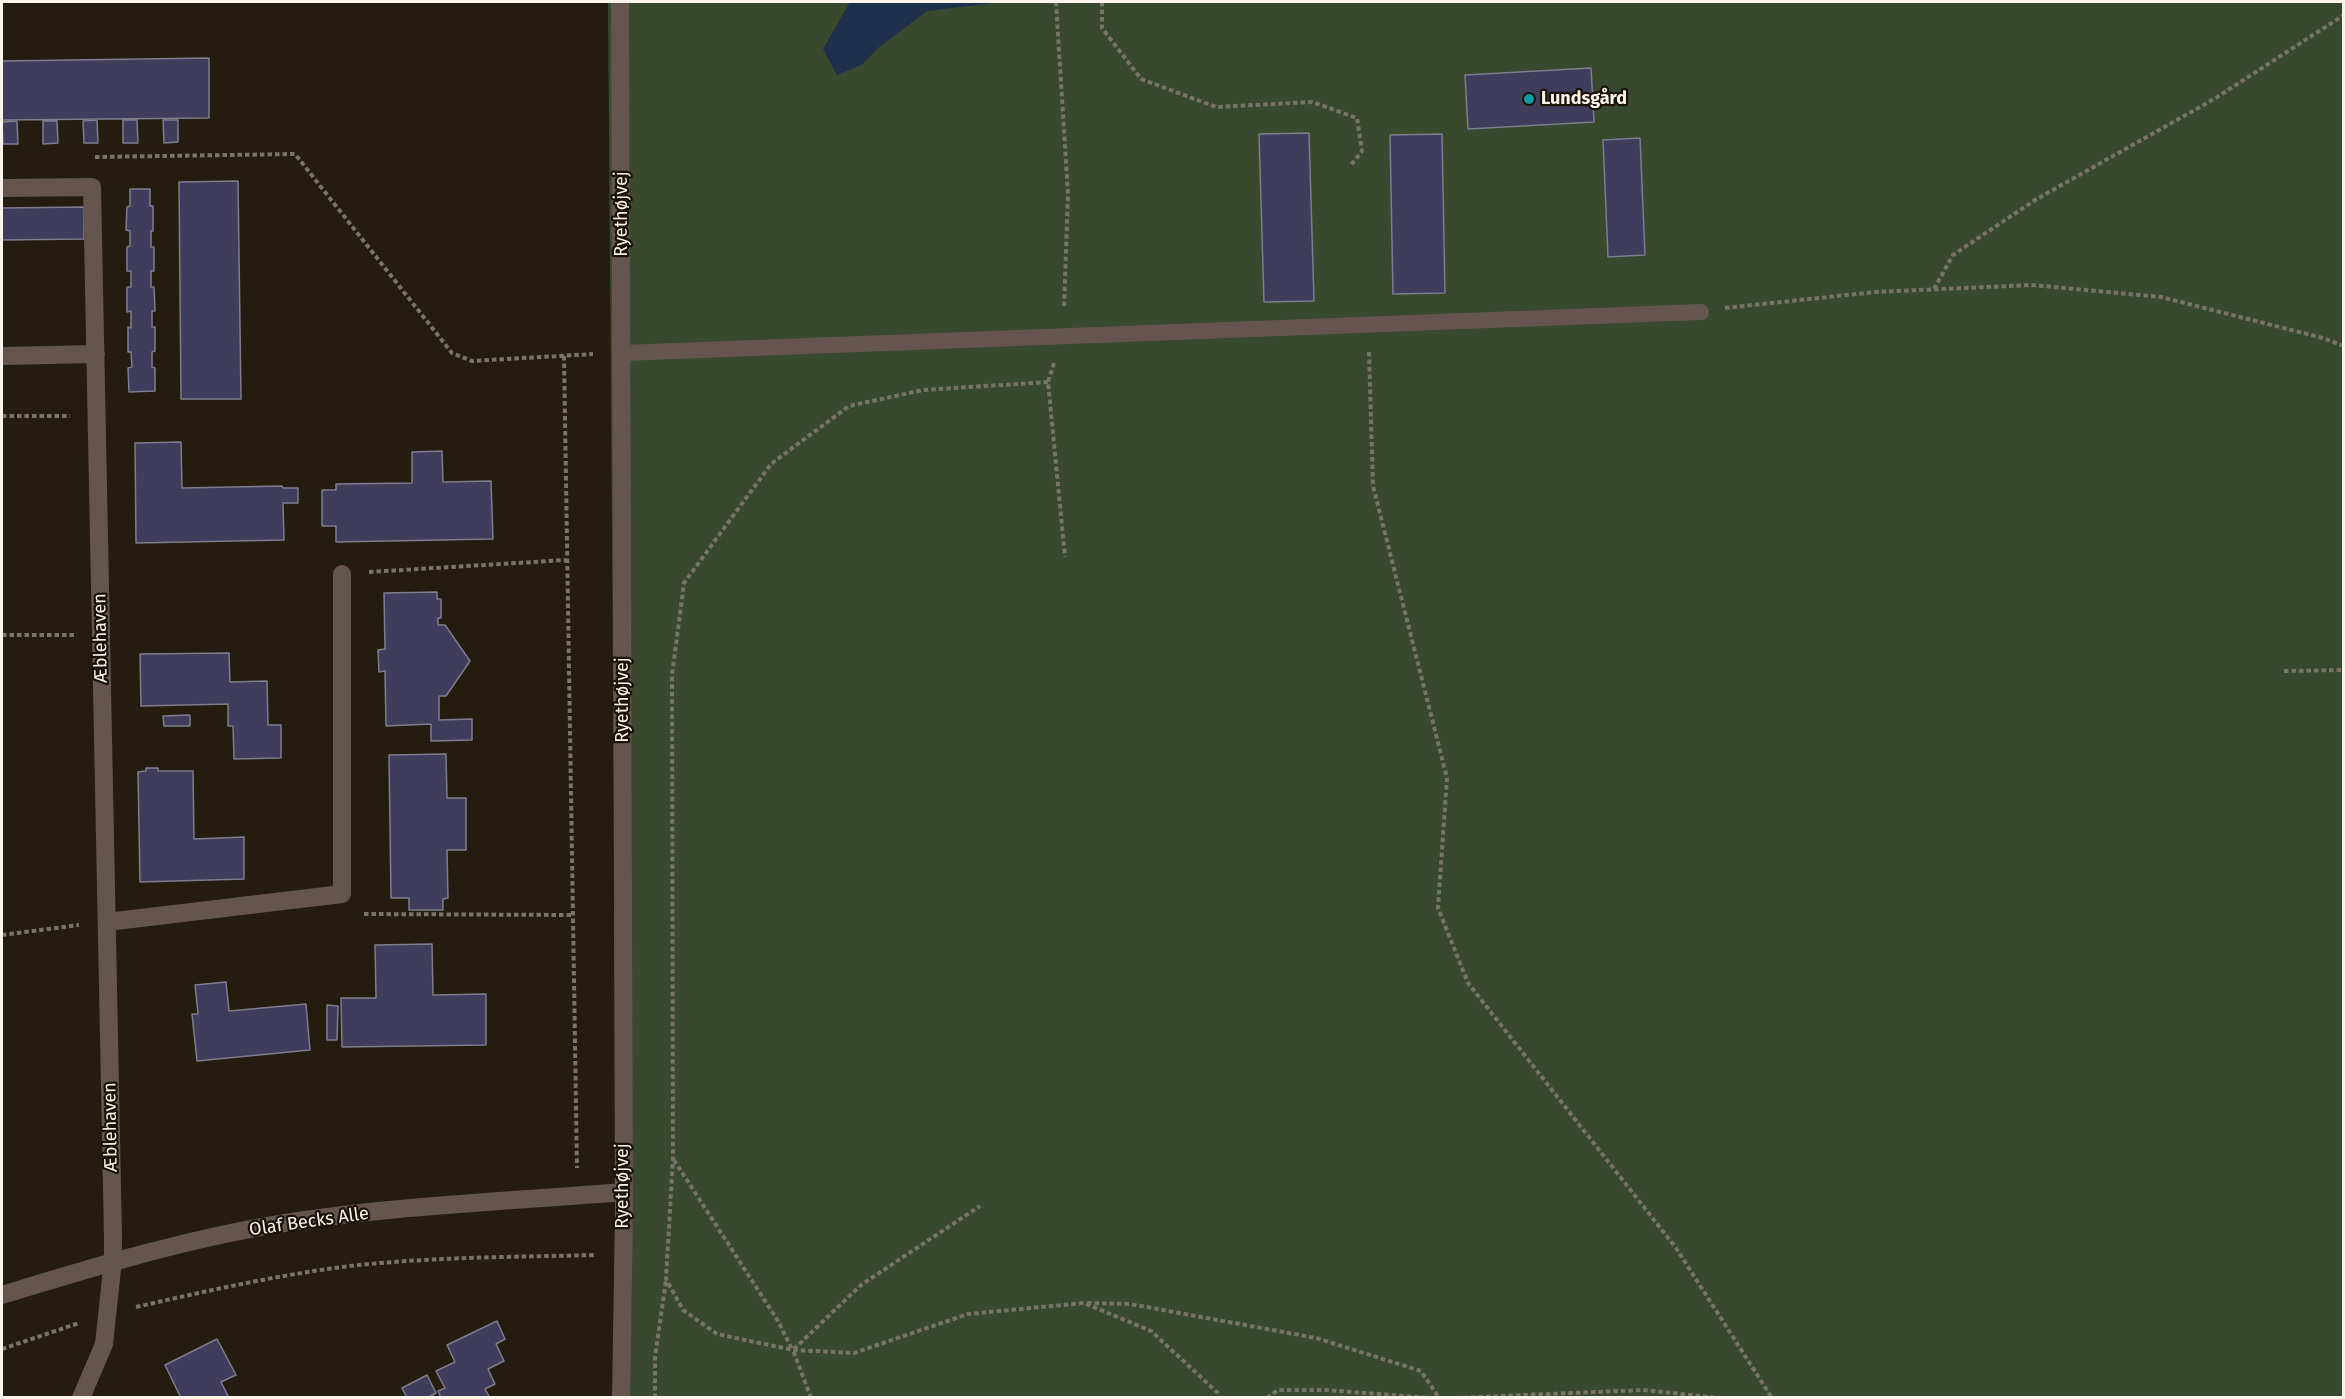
<!DOCTYPE html>
<html>
<head>
<meta charset="utf-8">
<style>
	body { margin:0 }
	#map { position:relative; width:2345px; height:1399px; overflow:hidden; background:#241c0e; font-family:"Fira Sans",sans-serif }
	canvas { display:block }
	.frame { position:absolute; inset:0; border:3px solid #faf4eb; pointer-events:none }
</style>
</head>
<body>
<div id="map">
<canvas width="2345" height="1399"></canvas>
<div class="frame"></div>
</div>
<script>
const context = document.querySelector('canvas').getContext('2d');
context.lineJoin = 'round';
function fill(path, color) { context.fillStyle = color; context.fill(path, 'evenodd'); }
function trace(path, color, width, dash) { context.strokeStyle = color; context.lineWidth = width; context.lineCap = dash ? 'butt' : 'round'; context.setLineDash(dash || []); context.stroke(path); }
function write(font, color, halo, rows, align = 'center') {
  context.font = font + ' "Fira Sans",sans-serif'; context.lineWidth = 4.5; context.setLineDash([]); context.textBaseline = 'middle'; context.strokeStyle = halo; context.fillStyle = color; for (const [text, x, y, turn = 0] of rows) {
    context.save(); context.translate(x, y); context.rotate((+turn || 0) * Math.PI / 180); context.textAlign = isNaN(turn) ? turn : align; if (halo) context.strokeText(text, 0, 0); context.fillText(text, 0, 0); context.restore();
  }
}
fill(new Path2D(`
	M608 2H2343V1397H621L617 1215Z`), '#38492d');
fill(new Path2D(`
	M850 2H1002L927 11 878 48 863 64 837 75 823 49Z`), '#1e304b');
const building = new Path2D(`
	M209 58V118L2 120V61Z
	M1591 68 1594 122 1468 129 1465 75Z
	M97 120 98 143H84L83 121Z
	M123 120H137L138 143H123Z
	M163 120H178V142L164 143Z
	M17 121 18 144H3L2 122Z
	M43 121H57L58 143 43 144Z
	M1309 133 1314 301 1264 302 1259 134Z
	M1442 134 1445 293 1393 294 1390 135Z
	M1640 138 1645 255 1608 257 1603 140Z
	M238 181 241 399H181L179 182Z
	M130 189H150V206H153V231H151V247H154V271H151V287H154L155 311H152V327H155V351L152 352V367L155 368V391L129 392 128 368 132 367 131 352H128V327L131 328V311L127 312V287H131V271H127V247L130 246V231L126 230 127 207 130 206Z
	M84 207V239L2 240V208Z
	M181 442 182 488 282 486 283 488H298V503H283L284 540 136 543 135 443Z
	M442 451 443 482 491 481 493 539 336 542V526H322V490H336V484L412 483V452Z
	M437 592V599H441V618H438V625H445L470 661 446 696H439V720L472 719V740L431 741V724L386 726 385 671 379 672 378 650 385 649 384 593Z
	M229 653 230 682 267 681 268 725H281V758L234 759 233 726H228V704L141 706 140 654Z
	M190 715V726H164L163 716Z
	M446 754 447 798H466V850H447L448 898 443 899V910H409V898H391L389 755Z
	M146 768H158V771H193L194 839 244 837V879L140 882 138 772 146 771Z
	M432 944 433 995 486 994V1045L342 1047 341 998H376L375 945Z
	M226 982 229 1011 306 1004 310 1050 197 1061 192 1014H198L195 985Z
	M327 1005 338 1006 337 1040H327Z
	M497 1321 505 1339 496 1344 504 1361 488 1369 495 1384 485 1389 490 1398H441L438 1391 445 1388 436 1371 455 1362 447 1345Z
	M217 1339 236 1375 221 1382 229 1398H181L165 1365Z
	M427 1375 436 1393 427 1398H407L402 1388Z`);
fill(building, '#3f3c5c');
trace(building, '#7e7d8e', 1.5);
trace(new Path2D(`
	M1056 2 1068 194 1064 309
	M1102 2V28L1141 79 1216 107 1312 102 1357 118 1362 151 1351 165
	M95 157 295 154 452 353 472 361 593 354
	M1934 289 1953 255 2035 200 2214 99 2344 15
	M1725 308 1875 292 2032 285 2161 297 2323 338 2344 346
	M1369 352 1373 486 1447 778 1438 908 1468 983 1676 1248 1772 1398
	M564 356 577 1168
	M1054 363 1048 382 1065 557
	M1048 382 923 390 849 406 771 464 684 583 672 675 673 1158 666 1279 683 1310 717 1334 793 1350 854 1353 968 1314 1084 1303 1151 1331 1218 1393 1220 1398
	M2 416H70
	M369 572 566 560
	M2 635H74
	M2284 671 2344 670
	M364 914 573 915
	M2 935 79 925
	M674 1160 778 1321 792 1349
	M1087 1303 1130 1304 1316 1338 1421 1371 1439 1398
	M136 1307C207 1291 277 1275 350 1266 431 1257 513 1257 595 1255
	M2 1349 79 1323
	M655 1398V1357L666 1280
	M811 1398 793 1350 861 1285 980 1206
	M1267 1398 1278 1390H1326L1431 1398
	M1456 1398 1643 1390 1720 1398`), '#7a7367', 4, [4.5, 3]);
trace(new Path2D(`
	M623 353 1701 312`), '#66544f', 16);
trace(new Path2D(`
	M620 2 624 1212 621 1398
	M2 188 92 187 113 1237V1260L104 1344 81 1398
	M2 356 96 354
	M107 922 342 894V574
	M2 1295C87 1269 173 1243 261 1227 381 1206 503 1202 623 1192`), '#66544f', 18);
for (const [x, y, r, color] of [
	[1529,99,6,"#0f9aa8"]
]) { const dot = new Path2D(); dot.arc(x, y, r, 0, 2 * Math.PI); context.fillStyle = color; context.fill(dot); trace(dot, '#1b1206', 2); }
write('bold 18px', '#faf4eb', '#1b1206', [
	["Lundsgård",1541,99]
], 'left');
write('18px', '#faf4eb', '#1b1206', [
	["Ryethøjvej",622,214,-90],
	["Æblehaven",101,638,-91],
	["Ryethøjvej",623,700,-90],
	["Æblehaven",111,1127,-91],
	["Ryethøjvej",623,1186,-90],
	["Olaf Becks Alle",309,1222,-8]
]);
</script>
</body>
</html>
